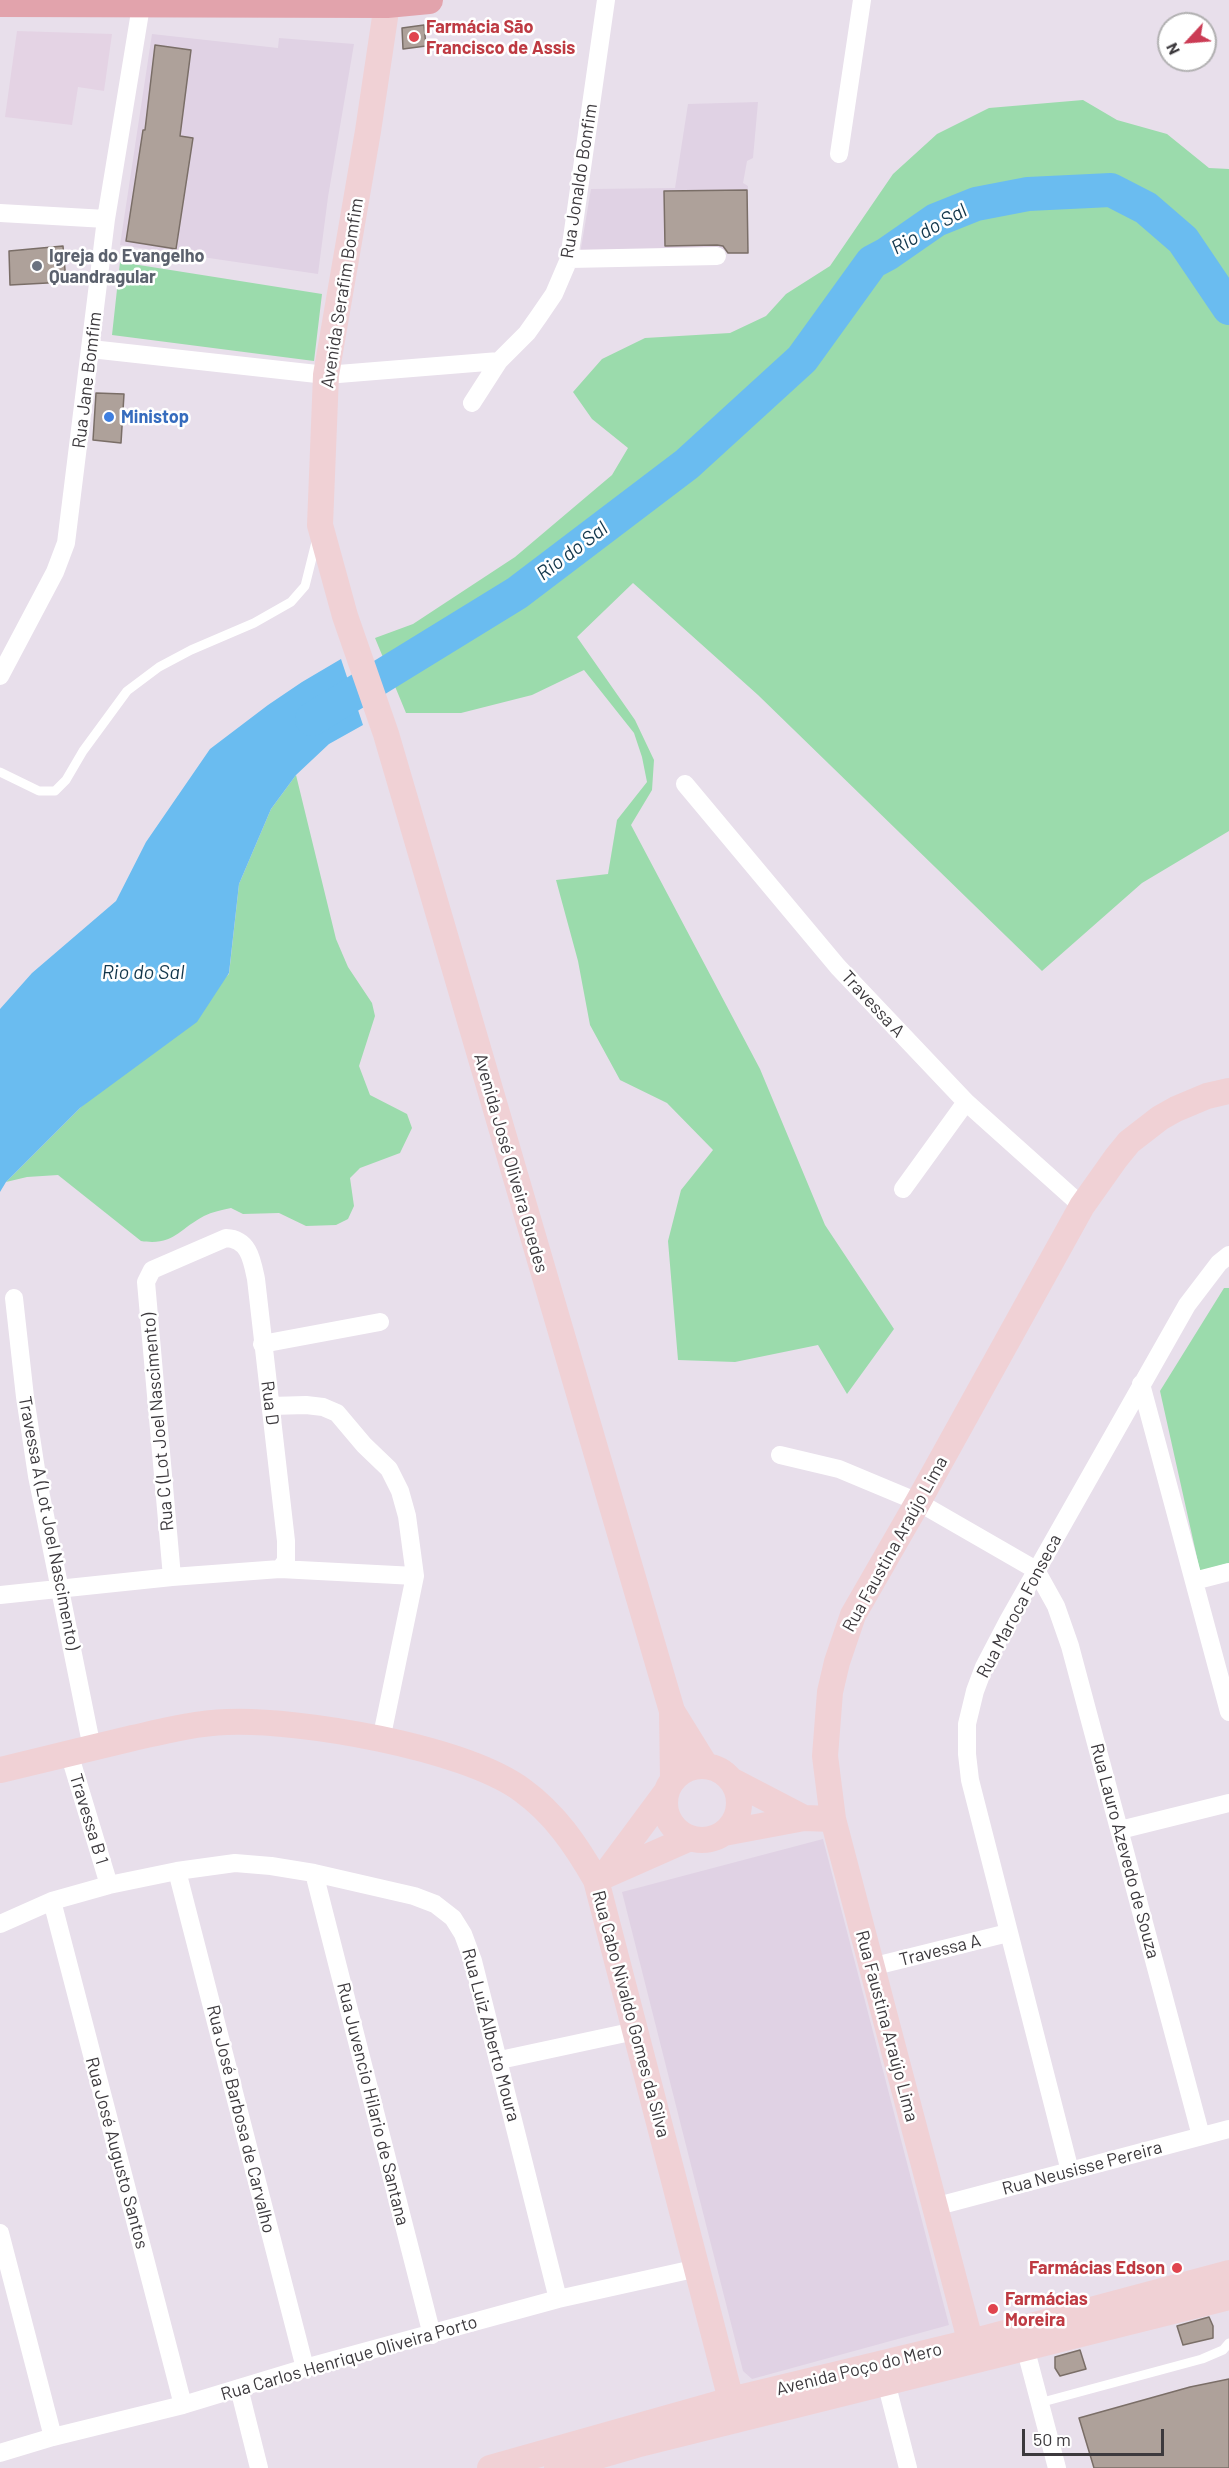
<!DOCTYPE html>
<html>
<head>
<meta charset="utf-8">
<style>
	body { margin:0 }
	#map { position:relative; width:1229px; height:2468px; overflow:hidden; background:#e8dfeb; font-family:Barlow,sans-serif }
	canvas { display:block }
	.north { position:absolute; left:1157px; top:12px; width:60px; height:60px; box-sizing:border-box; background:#fff; border:2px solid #b1b0b1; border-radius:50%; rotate:244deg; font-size:16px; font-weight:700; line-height:24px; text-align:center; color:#3c393d }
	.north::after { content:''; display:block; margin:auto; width:21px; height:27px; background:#cb3b54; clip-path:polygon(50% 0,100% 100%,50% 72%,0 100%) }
	.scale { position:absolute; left:1022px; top:2429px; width:142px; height:27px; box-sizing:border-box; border:3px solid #3c393d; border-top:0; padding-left:8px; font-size:18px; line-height:21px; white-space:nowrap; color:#3c393d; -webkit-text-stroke:4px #fff; paint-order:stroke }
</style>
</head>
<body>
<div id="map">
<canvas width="1229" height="2468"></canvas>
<div class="north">N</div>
<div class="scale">50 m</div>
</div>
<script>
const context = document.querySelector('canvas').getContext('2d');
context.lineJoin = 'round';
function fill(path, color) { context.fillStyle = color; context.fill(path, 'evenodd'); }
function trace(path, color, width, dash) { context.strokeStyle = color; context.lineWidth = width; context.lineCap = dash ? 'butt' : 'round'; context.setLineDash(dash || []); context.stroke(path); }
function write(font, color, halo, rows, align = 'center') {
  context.font = font + ' Barlow,sans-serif'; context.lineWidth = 5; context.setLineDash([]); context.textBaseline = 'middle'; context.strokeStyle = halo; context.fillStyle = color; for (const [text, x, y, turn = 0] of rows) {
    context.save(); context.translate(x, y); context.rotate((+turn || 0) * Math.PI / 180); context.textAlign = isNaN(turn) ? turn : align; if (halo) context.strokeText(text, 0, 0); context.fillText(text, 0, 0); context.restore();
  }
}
fill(new Path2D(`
	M17 31 112 34 104 91 78 87 72 125 5 117Z`), '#e4d3e4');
fill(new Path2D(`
	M152 34 278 48 279 38 354 44 328 197 318 274 120 245Z
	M758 102 753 158 747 161 743 183 748 186 745 249 580 254 591 189 675 188 688 104Z
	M823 1839 949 2325 752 2379 743 2371 622 1892Z`), '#e0d2e4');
fill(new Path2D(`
	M1083 100 1117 120 1167 134 1209 168 1229 169V831L1142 883 1042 971 758 695 633 583 577 637 635 720 654 760 652 790 631 825 760 1069 825 1225 894 1329 847 1394 818 1345 735 1362 678 1360 668 1241 681 1190 713 1150 667 1103 620 1080 590 1025 578 961 556 880 608 874 617 820 647 782 642 757 634 733 584 670 532 695 461 713H406L375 638 413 624 515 557 612 475 628 448 592 419 573 392 602 359 645 338 730 333 766 316 786 294 830 266 893 174 937 134 989 108Z
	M120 262 322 294 314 361 112 335Z
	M296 775 336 939 348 967 372 1003 375 1016 359 1066 370 1095 407 1114 412 1128 400 1153 360 1168 350 1178 354 1206 348 1219 336 1225 306 1226 279 1213 243 1214 231 1208C222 1210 212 1212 204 1216 179 1229 174 1246 141 1241L58 1175 27 1177 6 1182 80 1108 229 974 239 884 271 809Z
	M1224 1288H1229V1563L1200 1571 1160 1391Z`), '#9bdbac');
fill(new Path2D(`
	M341 659 363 725 329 744 296 775 271 809 239 884 229 973 197 1022 80 1108 6 1182 0 1192V1009L32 973 116 901 146 842 210 749 268 705 302 682Z`), '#6abcf0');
trace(new Path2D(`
	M312 719 517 593 687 464 802 359 872 262 887 254 936 220 976 204 1028 194 1111 190 1146 208 1183 240 1229 308`), '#6abcf0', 34);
const building = new Path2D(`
	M424 25 426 46 403 49 402 28Z
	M155 45 191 50 180 136 193 138 176 249 126 241 143 130H145Z
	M747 190 748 253H728L723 246 717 245 665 246 664 191Z
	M63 246 66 282 10 285 9 251Z
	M96 393 124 394 121 443 93 440Z
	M1209 2317 1213 2326V2338L1183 2345 1177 2326Z
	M1080 2350 1086 2369 1060 2376 1055 2368V2357Z
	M1229 2379V2468H1094L1079 2418 1190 2387Z`);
fill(building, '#aea19a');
trace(building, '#7a6e67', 1.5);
trace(new Path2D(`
	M0 772 39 791H55L66 780 83 751 127 691 159 667 191 650 254 623 291 602 305 586 316 542
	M1039 2403 1202 2359 1223 2350 1229 2343`), '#fff', 9);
trace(new Path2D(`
	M839 154 862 0
	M0 213 106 219
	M569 259 717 256
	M91 349 326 375 499 361
	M472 403 499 361 527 333 539 316 554 294 569 259 606 0
	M0 676 55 572 66 543 106 219 142 0
	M685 784 838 967 966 1102 1082 1206
	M903 1189 966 1102
	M14 1298 25 1397 37 1476 92 1748
	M262 1344 380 1322
	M1141 1384 1229 1712
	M271 1406 306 1405 323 1407 337 1413 364 1445 389 1469 400 1491 407 1516 415 1576 381 1740
	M780 1455 839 1469 918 1502 1036 1570 1056 1606 1070 1646 1201 2136
	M172 1577 146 1282 152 1270 226 1238C249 1239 252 1260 256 1279L286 1541V1561L280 1569
	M1194 1581 1229 1572
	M0 1595 172 1577 280 1569 415 1576
	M69 1753 109 1885
	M1120 1830 1229 1803
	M177 1871 305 2368
	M314 1873 432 2335
	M52 1901 183 2405
	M0 1924 52 1901 109 1885 177 1871 235 1863 271 1866 314 1873 414 1896 435 1904 453 1918 463 1934 473 1961 558 2299
	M871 1967 1008 1933
	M500 2060 635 2031
	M1070 2171 970 1780 967 1754V1724L975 1691 984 1667 1008 1621 1187 1305 1219 1263 1229 1255
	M934 2207 1229 2129
	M0 2233 53 2437
	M1025 2347 1057 2468
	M886 2382 908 2468
	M239 2388 259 2468
	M0 2453 53 2437 183 2405 305 2368 558 2299 698 2268`), '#fff', 18);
trace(new Path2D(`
	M387 4 368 131 326 375 320 525 345 616 386 734 672 1711 706 1766
	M672 1712 673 1780
	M665 1803a37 37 0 1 1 74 0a37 37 0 1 1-74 0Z
	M0 1770C44 1759 89 1749 133 1738 164 1731 196 1723 227 1722 300 1719 463 1747 522 1790 555 1814 576 1845 596 1880L731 2400
	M731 1780 804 1818
	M724 1833 804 1818 833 1819
	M604 1876 667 1791
	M604 1876 690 1838
	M975 2359 833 1819 825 1756 830 1692 837 1662 853 1615 918 1502 1082 1206 1116 1158 1129 1142 1160 1118 1176 1109 1207 1096 1229 1091
	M490 2468 731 2400 971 2342 1229 2273
	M557 2468 636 2445 1229 2297`), '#f0d1d5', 26);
trace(new Path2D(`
	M0 3 387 4 429 0`), '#e2a3ac', 28);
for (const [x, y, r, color] of [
	[414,37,6,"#e0444e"],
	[37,266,6,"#6b7280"],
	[109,417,6,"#3f7fe0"],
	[1177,2268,6,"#e0444e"],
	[993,2309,6,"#e0444e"]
]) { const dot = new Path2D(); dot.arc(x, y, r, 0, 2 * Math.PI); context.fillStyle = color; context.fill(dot); trace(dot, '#fff', 2); }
write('bold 18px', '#be3a42', '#fff', [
	["Farmácia São",426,27],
	["Francisco de Assis",426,48],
	["Farmácias Edson",1165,2268,"right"],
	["Farmácias",1005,2299],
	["Moreira",1005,2320]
], 'left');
write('18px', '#3c393d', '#fff', [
	["Rua Jonaldo Bonfim",579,181,-81],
	["Avenida Serafim Bomfim",342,293,-81],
	["Rua Jane Bomfim",87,380,-83],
	["Travessa A",873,1004,47],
	["Avenida José Oliveira Guedes",511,1163,74],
	["Rua D",270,1403,83],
	["Rua C (Lot Joel Nascimento)",158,1422,-95],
	["Travessa A (Lot Joel Nascimento)",49,1523,79],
	["Rua Faustina Araújo Lima",895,1544,-61],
	["Rua Maroca Fonseca",1019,1606,-62],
	["Travessa B 1",89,1819,73],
	["Rua Lauro Azevedo de Souza",1125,1851,75],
	["Travessa A",940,1950,-14],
	["Rua Cabo Nivaldo Gomes da Silva",631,2014,75],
	["Rua Faustina Araújo Lima",887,2026,75],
	["Rua Luiz Alberto Moura",491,2035,75],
	["Rua Juvencio Hilario de Santana",373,2104,76],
	["Rua José Barbosa de Carvalho",241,2119,76],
	["Rua José Augusto Santos",117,2153,75],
	["Rua Neusisse Pereira",1082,2168,-15],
	["Rua Carlos Henrique Oliveira Porto",349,2358,-16],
	["Avenida Poço do Mero",859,2369,-14]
]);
write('bold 18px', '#5b616d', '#fff', [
	["Igreja do Evangelho",49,256],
	["Quandragular",49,277]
], 'left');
write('bold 18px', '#366cbe', '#fff', [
	["Ministop",121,417]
], 'left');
write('italic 20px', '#13374c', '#fff', [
	["Rio do Sal",929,229,-29],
	["Rio do Sal",572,551,-37],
	["Rio do Sal",143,972]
]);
</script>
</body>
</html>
